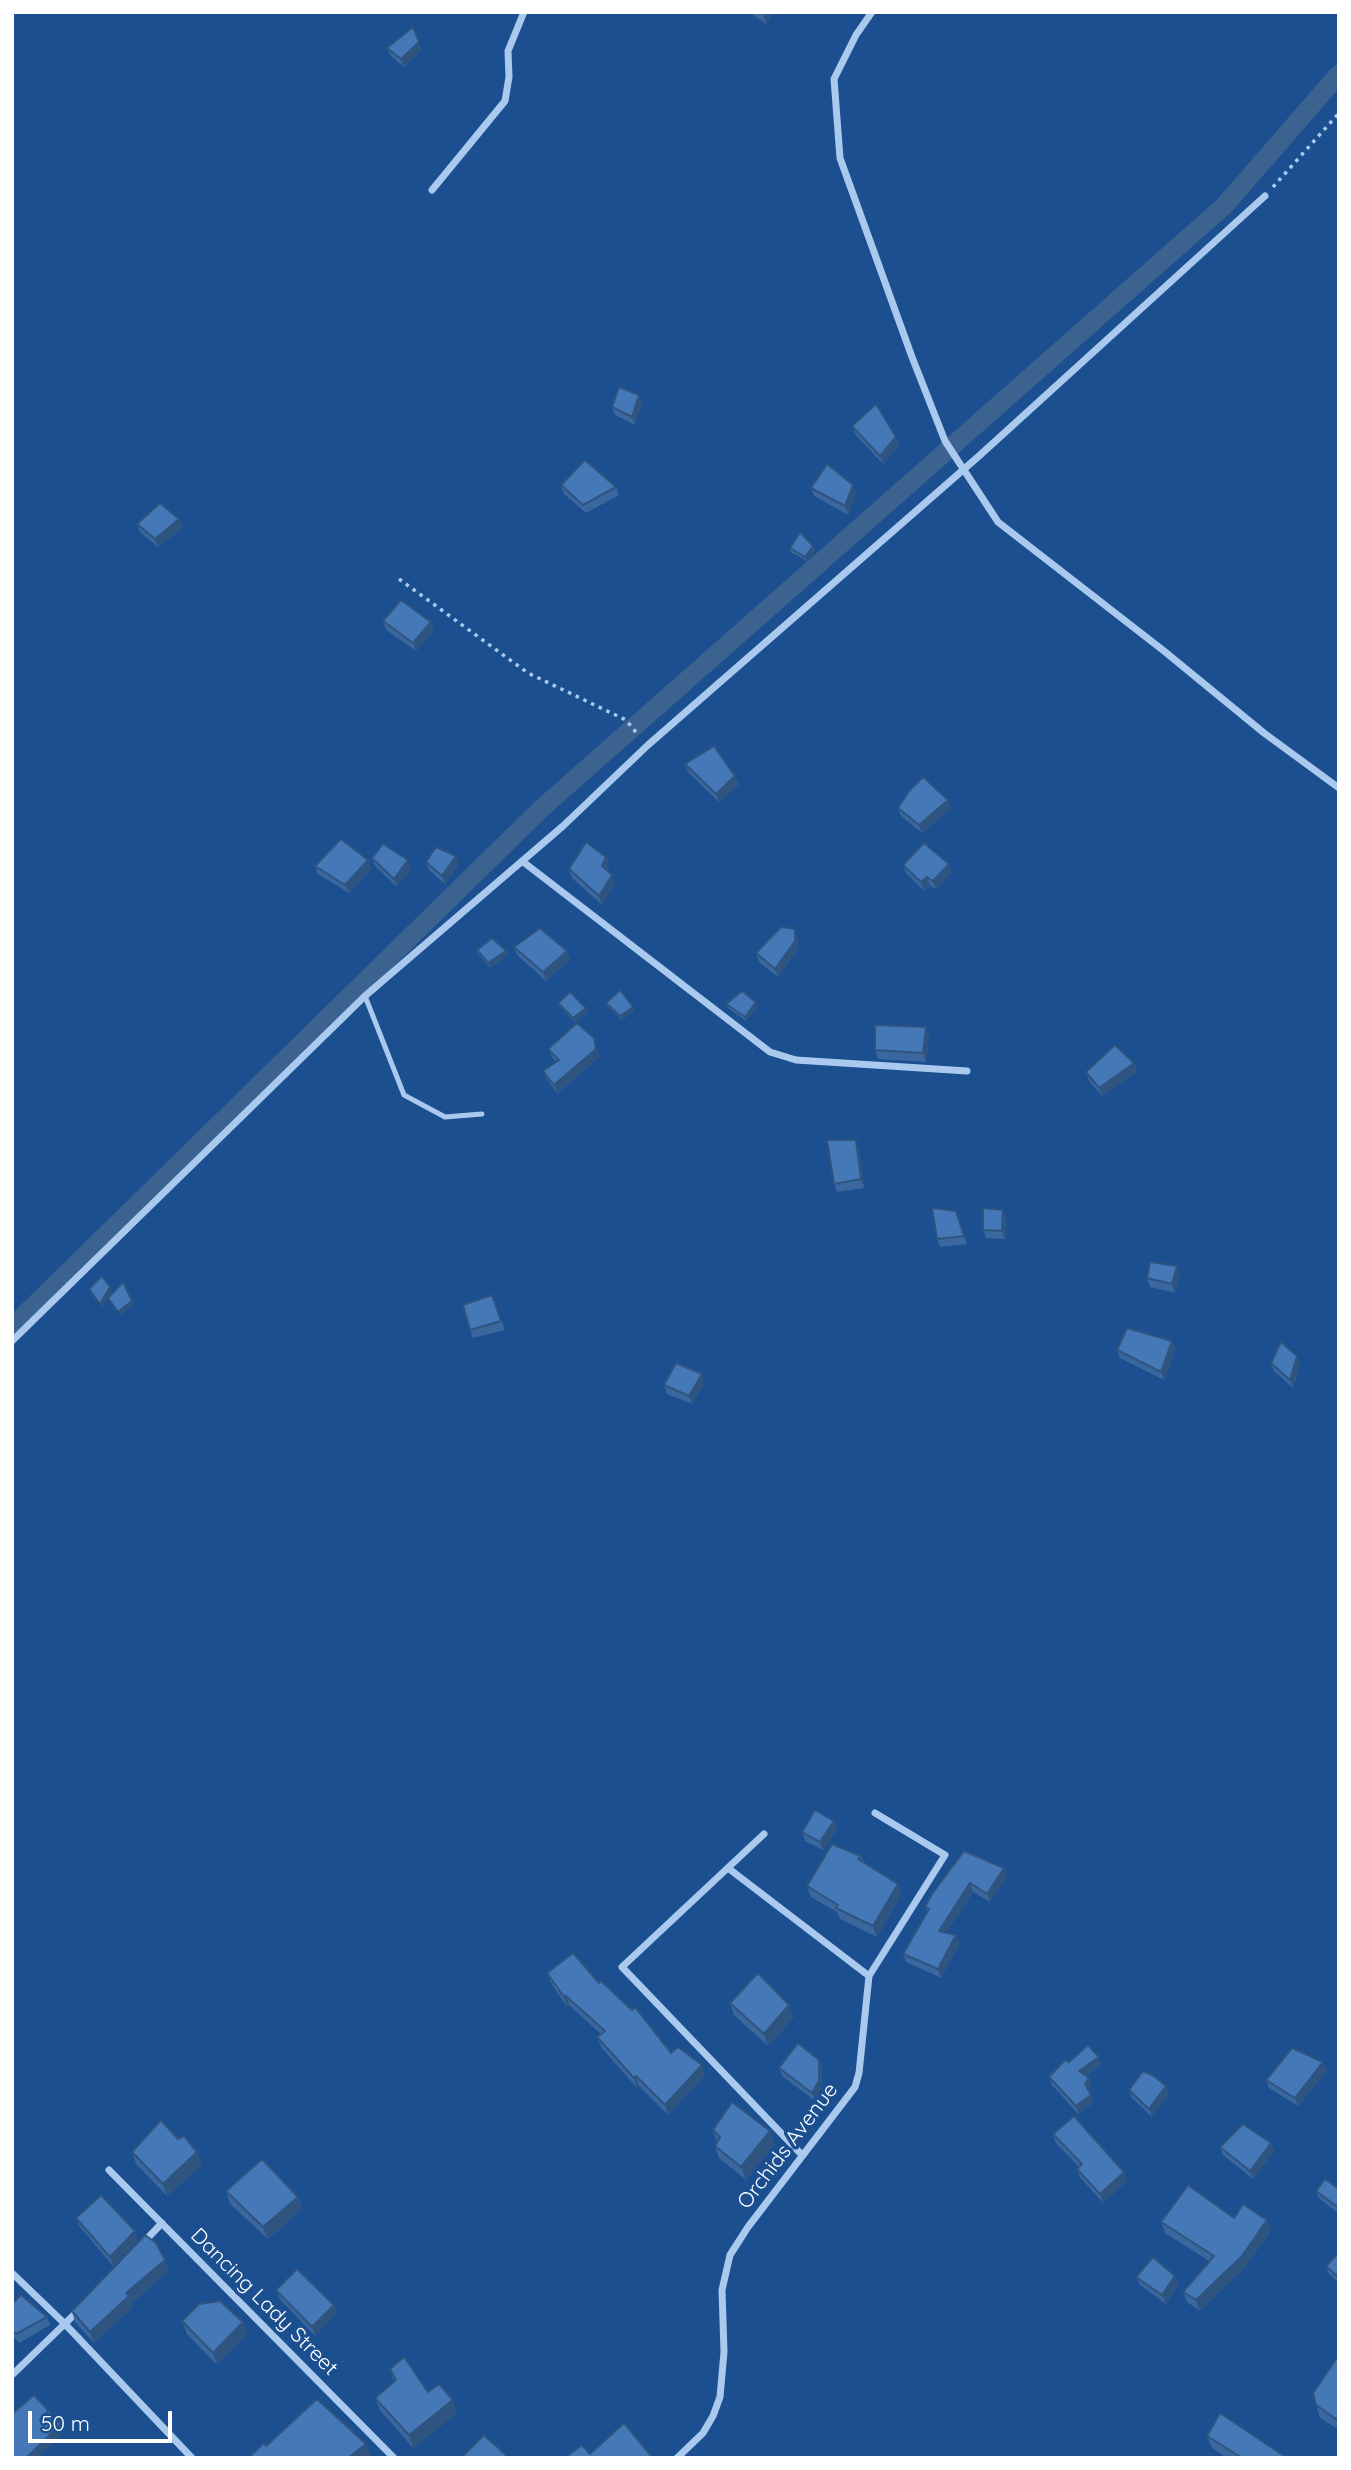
<!DOCTYPE html>
<html>
<head>
<meta charset="utf-8">
<style>
	body { margin:0 }
	#map { position:relative; width:1351px; height:2470px; overflow:hidden; background:#1b4f8f; font-family:Quicksand,sans-serif }
	canvas { display:block }
	.frame { position:absolute; inset:0; border:14px solid #fff; pointer-events:none }
	.scale { position:absolute; left:28px; top:2411px; width:144px; height:32px; box-sizing:border-box; border:4px solid #fff; border-top:0; padding-left:9px; font-size:21px; line-height:24px; white-space:nowrap; color:#fff; -webkit-text-stroke:5px #1b4f8f; paint-order:stroke }
</style>
</head>
<body>
<div id="map">
<canvas width="1351" height="2470"></canvas>
<div class="frame"></div>
<div class="scale">50 m</div>
</div>
<script>
const context = document.querySelector('canvas').getContext('2d');
context.lineJoin = 'round';
function trace(path, color, width, dash) { context.strokeStyle = color; context.lineWidth = width; context.lineCap = dash ? 'butt' : 'round'; context.setLineDash(dash || []); context.stroke(path); }
function fill(path, color) { context.fillStyle = color; context.fill(path, 'evenodd'); }
function write(font, color, halo, rows, align = 'center') {
  context.font = font + ' Quicksand,sans-serif'; context.lineWidth = 7; context.setLineDash([]); context.textBaseline = 'middle'; context.strokeStyle = halo; context.fillStyle = color; for (const [text, x, y, turn = 0] of rows) {
    context.save(); context.translate(x, y); context.rotate((+turn || 0) * Math.PI / 180); context.textAlign = isNaN(turn) ? turn : align; if (halo) context.strokeText(text, 0, 0); context.fillText(text, 0, 0); context.restore();
  }
}
trace(new Path2D(`
	M12 1327 542 808 1224 206 1339 74`), '#3c6290', 19);
trace(new Path2D(`
	M1273 187 1339 113
	M399 579 528 673 626 720 639 736`), '#a9c9ee', 3.5, [3.5, 5]);
trace(new Path2D(`
	M365 996 404 1095 445 1117 482 1114`), '#a9c9ee', 5);
trace(new Path2D(`
	M872 12 856 35 834 79 840 158 912 357 945 441 998 522 1164 651 1264 733 1339 788
	M432 190 505 101 509 77 508 51 524 12
	M522 861 770 1052 796 1060 967 1071
	M12 1341 365 996 563 826 648 745 979 456 1265 196
	M764 1834 622 1967 802 2155
	M728 1868 869 1976
	M109 2170 394 2458
	M143 2243 162 2223
	M12 2273 65 2324 192 2458
	M12 2375 79 2310
	M677 2458 703 2433 713 2416 720 2397 724 2352 722 2290 730 2255 748 2227 855 2087 859 2073 869 1976 945 1855 875 1813`), '#a9c9ee', 7);
fill(new Path2D(`
	M749 12H774L766 24Z
	M387 48 422 50 404 67 391 56Z
	M639 395 642 403 635 425 615 415 612 407Z
	M852 426 896 437 899 445 883 464 855 434Z
	M561 485 616 487 619 495 586 513 564 494Z
	M853 485 856 494 848 515 814 496 811 488Z
	M179 519 183 527 158 547 140 532 137 524Z
	M813 546 815 551 807 561 791 552 790 548Z
	M383 621 434 631 416 651 386 630Z
	M685 764 735 776 739 785 719 802 688 772Z
	M898 808H951L922 833 901 816Z
	M606 857 609 865 607 870 615 884 602 905 572 878 569 869Z
	M372 858 411 869 397 887 375 866Z
	M368 860 371 869 349 893 318 874 315 866Z
	M426 862 459 864 445 884 429 870Z
	M903 865 952 872 936 889 930 886 924 891 906 873Z
	M798 938V949L778 977 759 962 756 953Z
	M514 947 567 951 570 959 546 981 517 955Z
	M477 950 506 951 508 955 490 968 478 954Z
	M558 1003 586 1008 588 1012 575 1022 560 1007Z
	M606 1003 633 1007 634 1011 622 1020 608 1007Z
	M726 1004 758 1006 746 1021 728 1008Z
	M926 1027 929 1036 926 1062 878 1059 875 1050Z
	M594 1038 599 1057 557 1094 547 1079 543 1071 556 1062 552 1057 548 1049Z
	M1134 1063 1137 1072 1102 1096 1089 1081 1086 1072Z
	M856 1140 859 1148 864 1188 837 1192 834 1184Z
	M1003 1210 1006 1218 1005 1239 986 1238 983 1230Z
	M959 1219 967 1244 940 1247 937 1239Z
	M1180 1275 1175 1293 1150 1287 1147 1278Z
	M492 1295 505 1330 473 1338 470 1330Z
	M1176 1349 1164 1380 1120 1358 1117 1350Z
	M1297 1356 1300 1364 1293 1388 1274 1371 1271 1363Z
	M705 1382 692 1404 667 1394 664 1385Z
	M834 1821 837 1829 823 1850 805 1841 802 1832Z
	M861 1856 863 1861 898 1884 901 1895 877 1937 840 1919 837 1912 811 1897 807 1886Z
	M1004 1868 1007 1877 990 1902 973 1892 946 1933 956 1935 959 1944 941 1978 906 1962 903 1954 927 1912 925 1907 932 1894Z
	M547 1973 599 1983 671 2053 702 2065 705 2075 668 2115 639 2086 637 2088 601 2047 597 2037 601 2034 570 2006 567 2007 551 1983Z
	M730 2003 794 2017 768 2046 734 2015Z
	M1069 2062 1101 2064 1086 2076 1092 2086 1088 2091 1093 2103 1078 2114 1052 2085 1049 2077Z
	M779 2068H822V2089L815 2101 782 2076Z
	M1327 2071 1298 2106 1269 2088 1266 2080Z
	M1166 2086 1169 2094 1152 2117 1132 2098 1129 2090Z
	M713 2130 775 2144 746 2180 719 2158 715 2146 717 2142Z
	M1053 2134 1124 2172 1127 2181 1103 2203 1080 2177 1077 2169 1079 2167 1056 2143Z
	M178 2139 197 2152 202 2165 167 2196 136 2164 132 2152Z
	M1271 2143 1274 2152 1253 2179 1223 2155 1220 2147Z
	M1339 2189V2214L1319 2198 1316 2191Z
	M226 2191 298 2197 302 2209 268 2239 230 2204Z
	M76 2218 138 2240 113 2266 79 2226Z
	M1234 2218 1271 2230 1245 2267 1200 2311 1187 2302 1183 2292 1209 2261 1165 2233 1161 2222Z
	M1339 2253V2283L1329 2274 1326 2266Z
	M169 2270 132 2303 133 2307 94 2343 75 2322 72 2311Z
	M1175 2276 1178 2285 1166 2304 1140 2285 1136 2277Z
	M276 2290 337 2313 315 2336 279 2298Z
	M12 2304 47 2317 50 2325 19 2343 12 2335Z
	M182 2321 243 2322 247 2335 217 2365 187 2334Z
	M1339 2355V2430L1320 2418 1316 2405Z
	M390 2369 428 2392 457 2413 413 2448 380 2410 375 2398 394 2382Z
	M1207 2436 1287 2458H1227L1212 2448Z`), '#3a679d');
fill(new Path2D(`
	M765 12H774L766 24 763 15Z
	M419 42 422 50 404 67 401 59Z
	M639 395 642 403 635 425 632 417Z
	M896 437 899 445 883 464 880 456Z
	M853 485 856 494 848 515 845 506Z
	M179 519 183 527 158 547 155 539Z
	M813 546 815 551 807 561 805 557Z
	M431 622 434 631 416 651 413 643Z
	M735 776 739 785 719 802 716 794Z
	M948 800 951 808 922 833 919 825Z
	M456 856 459 864 445 884 442 876Z
	M606 857 609 865 605 874 602 866Z
	M368 860 371 869 349 893 345 885Z
	M408 860 411 869 397 887 394 879Z
	M949 864 952 872 936 889 933 881Z
	M612 875 615 884 602 905 599 896Z
	M927 877 930 886 924 891 921 882Z
	M795 929 798 938V949L778 977 775 969Z
	M506 951 508 955 490 968 488 963Z
	M567 951 570 959 546 981 543 972Z
	M756 1002 758 1006 746 1021 745 1017Z
	M633 1007 634 1011 622 1020 620 1016Z
	M586 1008 588 1012 575 1022 573 1018Z
	M926 1027 929 1036 926 1062 923 1053Z
	M594 1038 599 1057 557 1094 554 1085Z
	M1134 1063 1137 1072 1102 1096 1099 1088Z
	M856 1140 859 1148 864 1188 861 1179Z
	M1003 1210 1006 1218 1005 1239 1002 1231Z
	M1177 1266 1180 1275 1175 1293 1172 1284Z
	M110 1287 112 1292 101 1309 100 1304Z
	M132 1301 133 1305 120 1316 118 1312Z
	M1172 1341 1176 1349 1164 1380 1161 1372Z
	M1297 1356 1300 1364 1293 1388 1290 1380Z
	M702 1374 705 1382 692 1404 689 1396Z
	M834 1821 837 1829 823 1850 820 1842Z
	M1004 1868 1007 1877 990 1902 987 1894Z
	M970 1883 973 1892 942 1939 939 1931Z
	M898 1884 901 1895 877 1937 873 1926Z
	M956 1935 959 1944 941 1978 938 1969Z
	M566 1996 570 2006 567 2007 564 1997Z
	M789 2005 794 2017 768 2046 764 2034Z
	M1099 2057 1101 2064 1082 2078 1079 2071Z
	M819 2060 822 2068V2089L815 2101 812 2093Z
	M1323 2062 1327 2071 1298 2106 1295 2098Z
	M702 2065 705 2075 668 2115 665 2105Z
	M636 2076 639 2086 637 2088 634 2078Z
	M1089 2078 1092 2086 1088 2092 1085 2084Z
	M1166 2086 1169 2094 1152 2117 1149 2109Z
	M1091 2095 1093 2103 1078 2114 1076 2106Z
	M770 2131 775 2144 746 2180 741 2167Z
	M1271 2143 1274 2152 1253 2179 1250 2171Z
	M197 2152 202 2165 167 2196 163 2184Z
	M1124 2172 1127 2181 1103 2203 1100 2194Z
	M298 2197 302 2209 268 2239 263 2227Z
	M1267 2220 1271 2230 1245 2267 1200 2311 1196 2300Z
	M135 2231 138 2240 113 2266 110 2257Z
	M165 2260 169 2270 132 2303 133 2307 94 2343 90 2332 126 2293Z
	M1175 2276 1178 2285 1166 2304 1162 2295Z
	M334 2305 337 2313 315 2336 312 2327Z
	M243 2322 247 2335 217 2365 213 2353Z
	M453 2400 457 2413 413 2448 409 2435Z
	M61 2424 64 2432 38 2458H26Z
	M366 2444 371 2456 369 2458H348Z`), '#305480');
const building = new Path2D(`
	M413 27 419 42 401 59 387 48Z
	M619 387 639 395 632 417 612 407Z
	M876 404 896 437 880 456 852 426Z
	M585 460 616 487 583 505 561 485Z
	M827 464 853 485 845 506 811 488Z
	M160 503 179 519 155 539 137 524Z
	M800 532 813 546 805 557 790 548Z
	M401 600 431 622 413 643 383 621Z
	M714 746 735 776 716 794 685 764Z
	M923 777 948 800 919 825 898 808 909 791Z
	M341 839 368 860 345 885 315 866Z
	M586 842 606 857 602 866 612 875 599 896 569 869Z
	M924 843 949 864 933 881 927 877 921 882 903 865Z
	M383 844 408 860 394 879 372 858Z
	M436 847 456 856 442 876 426 862Z
	M781 927 795 929V941L775 969 756 953Z
	M540 928 567 951 543 972 514 947Z
	M492 938 506 951 488 963 477 950Z
	M620 990 633 1007 620 1016 606 1003Z
	M742 991 756 1002 745 1017 726 1004Z
	M570 992 586 1008 573 1018 558 1003Z
	M577 1023 594 1038 596 1049 554 1085 543 1071 559 1060 548 1049Z
	M875 1025 926 1027 923 1053 875 1050Z
	M1115 1045 1134 1063 1099 1088 1086 1072Z
	M827 1140H856L861 1179 834 1184Z
	M932 1208 956 1211 964 1236 937 1239Z
	M983 1208 1003 1210 1002 1231 983 1230Z
	M1150 1262 1177 1266 1172 1284 1147 1278Z
	M102 1276 110 1287 100 1304 89 1289Z
	M123 1282 132 1301 118 1312 108 1298Z
	M492 1295 501 1321 470 1330 463 1305Z
	M1127 1328 1172 1341 1161 1372 1117 1350Z
	M1281 1342 1297 1356 1290 1380 1271 1363Z
	M676 1363 702 1374 689 1396 664 1385Z
	M815 1810 834 1821 820 1842 802 1832Z
	M832 1844 861 1856 858 1859 898 1884 873 1926 836 1908 838 1905 807 1886Z
	M964 1851 1004 1868 987 1894 970 1883 939 1931 956 1935 938 1969 903 1954 929 1909 925 1907 932 1894Z
	M573 1953 599 1983 601 1981 632 2010 635 2007 671 2053 678 2047 702 2065 665 2105 636 2076 634 2078 597 2037 605 2031 566 1996 564 1997 547 1973Z
	M758 1973 789 2005 764 2034 730 2003Z
	M798 2043 819 2060V2081L812 2093 779 2068Z
	M1088 2045 1099 2057 1079 2071 1089 2078 1085 2084 1091 2095 1076 2106 1049 2077 1065 2060 1069 2062Z
	M1292 2048 1323 2062 1295 2098 1266 2080Z
	M1143 2071 1154 2076 1166 2086 1149 2109 1129 2090Z
	M732 2102 770 2131 741 2167 715 2146 720 2137 713 2130Z
	M1074 2116 1124 2172 1100 2194 1077 2169 1082 2164 1053 2134Z
	M161 2120 178 2139 184 2136 197 2152 163 2184 132 2152Z
	M1243 2124 1271 2143 1250 2171 1220 2147Z
	M262 2159 298 2197 263 2227 226 2191Z
	M1325 2179 1339 2189V2208L1316 2191Z
	M1188 2185 1234 2218 1243 2204 1267 2220 1242 2256 1196 2300 1183 2292 1214 2256 1161 2222Z
	M101 2195 135 2231 110 2257 76 2218Z
	M145 2235 156 2243 165 2260 126 2293 129 2296 90 2332 72 2311Z
	M1339 2253V2278L1326 2266Z
	M1153 2257 1175 2276 1162 2295 1136 2277Z
	M297 2269 334 2305 312 2327 276 2290Z
	M21 2295 47 2317 16 2334 12 2330V2304Z
	M220 2301 243 2322 213 2353 182 2321 199 2304Z
	M1339 2355V2421L1316 2405 1313 2393Z
	M404 2357 428 2392 439 2384 453 2400 409 2435 375 2398 396 2380 390 2369Z
	M34 2395 61 2424 26 2458H14L12 2455V2414Z
	M317 2399 366 2444 348 2458H248L264 2443 266 2446Z
	M1220 2413 1287 2458H1242L1207 2436Z
	M624 2423 652 2457 650 2458H565L582 2445 590 2454Z
	M484 2435 509 2458H461Z`);
fill(building, '#4478b7');
trace(building, '#305480', 2);
write('21px', '#fff', '#1b4f8f', [
	["Orchids Avenue",788,2146,-53],
	["Dancing Lady Street",264,2302,45]
]);
</script>
</body>
</html>
